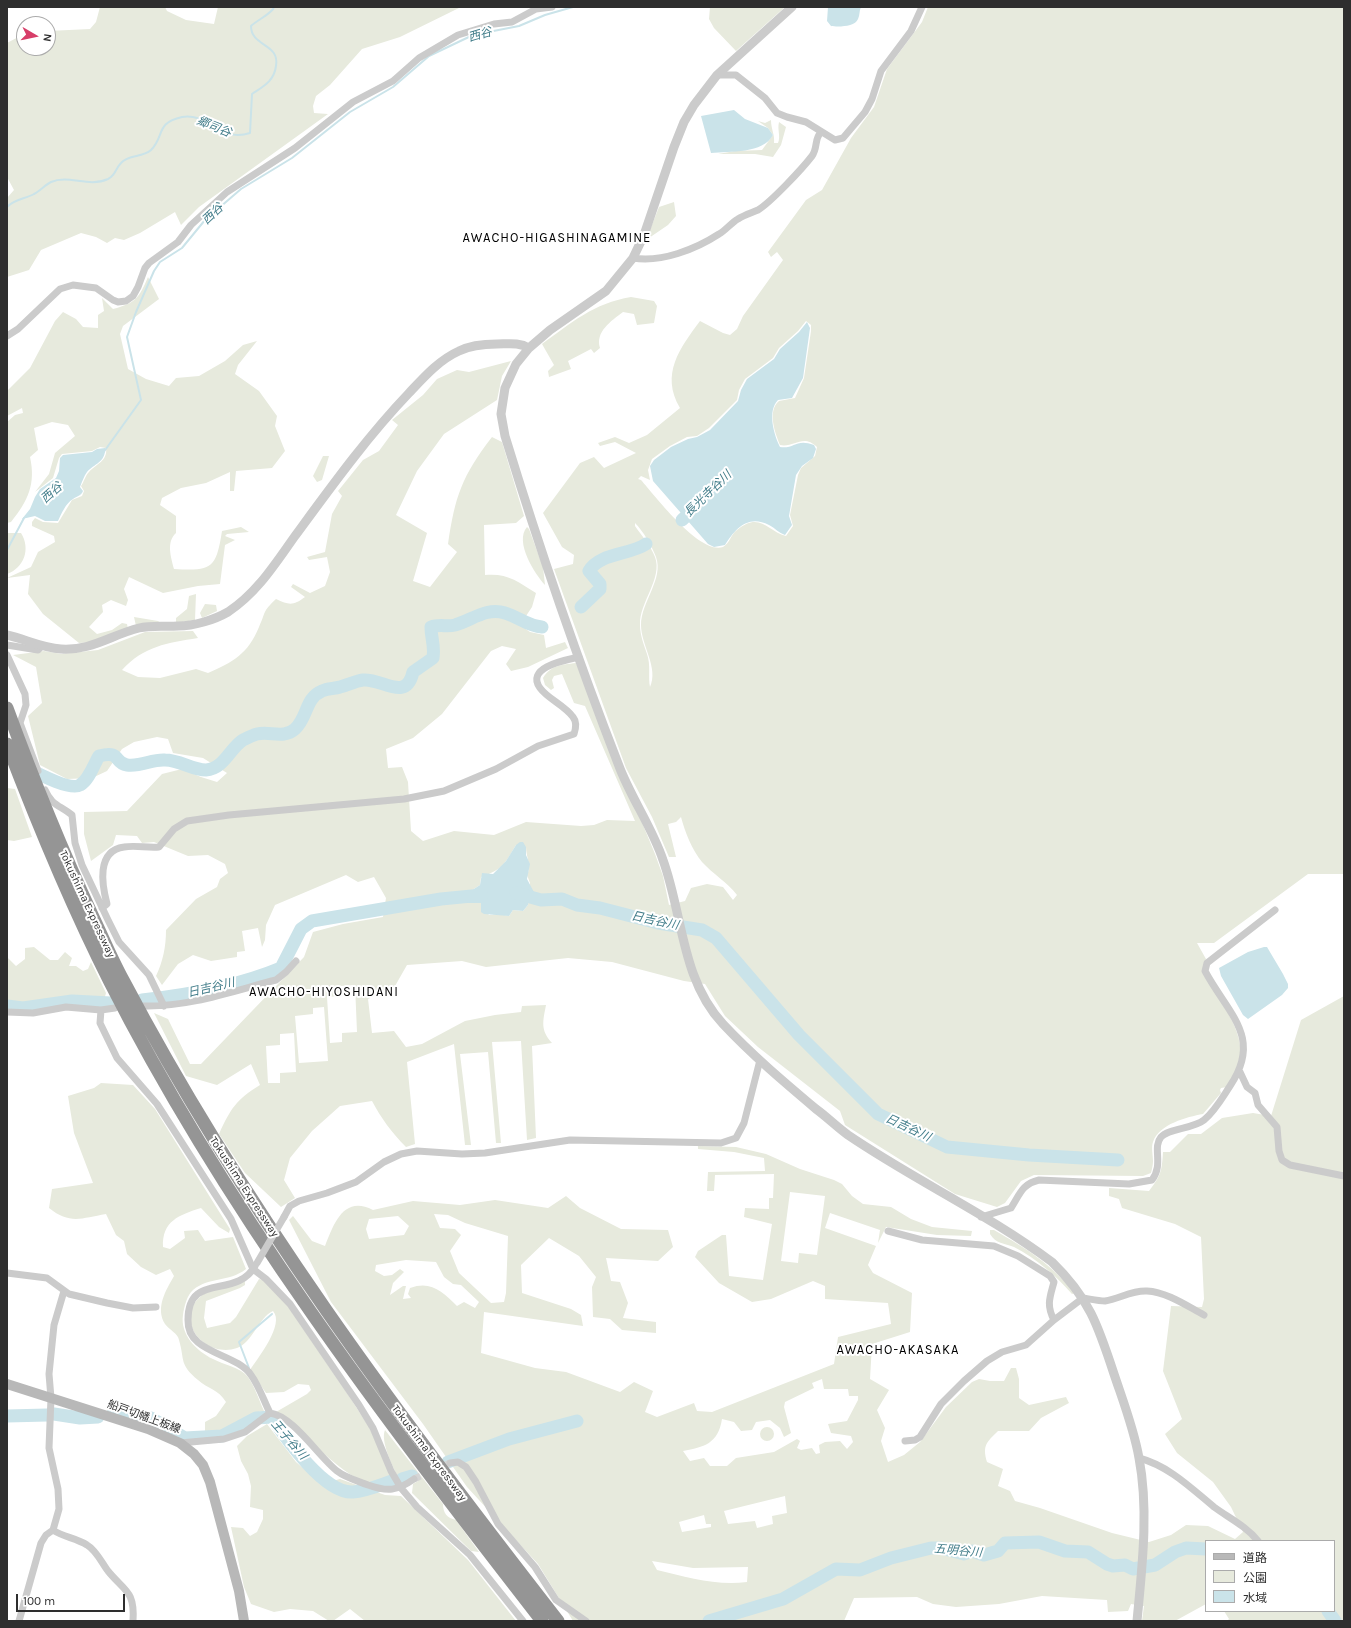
<!DOCTYPE html>
<html>
<head>
<meta charset="utf-8">
<style>
	body { margin:0 }
	#map { position:relative; width:1351px; height:1628px; overflow:hidden; background:#fff; font-family:Karla,"Noto Sans JP",sans-serif }
	canvas { display:block }
	.frame { position:absolute; inset:0; border:8px solid #2e2e2e; pointer-events:none }
	.legend { position:absolute; left:1205px; top:1540px; width:130px; height:72px; box-sizing:border-box; background:#fff; border:1px solid #ababab; margin:0; padding:5px 7px; list-style:none; font-size:12px; color:#2e2e2e }
	.legend li { display:flex; align-items:center; gap:8px; height:20px }
	.legend b { width:20px; border:1px solid #ababab }
	.north { position:absolute; left:16px; top:16px; width:40px; height:40px; box-sizing:border-box; background:#fff; border:1px solid #ababab; border-radius:50%; rotate:99deg; font-size:11px; font-weight:700; line-height:16px; text-align:center; color:#2e2e2e }
	.north::after { content:''; display:block; margin:auto; width:14px; height:18px; background:#d73e69; clip-path:polygon(50% 0,100% 100%,50% 72%,0 100%) }
	.scale { position:absolute; left:16px; top:1594px; width:109px; height:18px; box-sizing:border-box; border:2px solid #2e2e2e; border-top:0; padding-left:5px; font-size:12px; line-height:14px; white-space:nowrap; color:#2e2e2e; -webkit-text-stroke:3px #fff; paint-order:stroke }
</style>
</head>
<body>
<div id="map">
<canvas width="1351" height="1628"></canvas>
<div class="frame"></div>
<ul class="legend">
<li><b style="height:5px;background:#b8b8b8"></b>道路</li>
<li><b style="height:11px;background:#e7eadd"></b>公園</li>
<li><b style="height:11px;background:#cae3e9"></b>水域</li>
</ul>
<div class="north">N</div>
<div class="scale">100 m</div>
</div>
<script>
const context = document.querySelector('canvas').getContext('2d');
context.lineJoin = 'round';
function fill(path, color) { context.fillStyle = color; context.fill(path, 'evenodd'); }
function trace(path, color, width, dash) { context.strokeStyle = color; context.lineWidth = width; context.lineCap = dash ? 'butt' : 'round'; context.setLineDash(dash || []); context.stroke(path); }
function write(font, color, halo, rows, align = 'center') {
  context.font = font + ' Karla,"Noto Sans JP",sans-serif'; context.lineWidth = 4; context.setLineDash([]); context.textBaseline = 'middle'; context.strokeStyle = halo; context.fillStyle = color; for (const [text, x, y, turn = 0] of rows) {
    context.save(); context.translate(x, y); context.rotate((+turn || 0) * Math.PI / 180); context.textAlign = isNaN(turn) ? turn : align; if (halo) context.strokeText(text, 0, 0); context.fillText(text, 0, 0); context.restore();
  }
}
fill(new Path2D(`
	M100 7H165L167 11 186 20 214 24 218 7H461L400 37 362 49 330 85 316 96 313 106 314 113 328 114 199 207 181 225 175 212 140 233 124 240 115 238 107 243 96 237 81 233 41 250 29 270 7 277V198L14 190 7 177V43L24 34V48H48V31L90 29 96 22Z
	M710 7H785L736 51 714 28 709 19Z
	M928 7H1344V874H1308L1214 943H1197L1206 959 1202 972C1218 1000 1252 1036 1237 1071 1234 1076 1230 1082 1227 1087L1221 1088 1220 1090 1221 1093 1203 1114C1187 1117 1159 1124 1153 1142 1151 1147 1153 1155 1153 1161 1153 1165 1152 1169 1151 1173L1143 1176 1034 1175 1021 1181 1005 1203 997 1207 955 1194 845 1125 840 1111 758 1047 725 1016 705 984 684 981 612 962 568 958 486 967 462 961 407 965 395 986 368 999 372 1033 394 1031 406 1047 422 1044 465 1021 495 1015 521 1012 522 1006 546 1005C543 1021 540 1030 552 1043L532 1046 536 1138 527 1140 521 1041 492 1042 501 1143H496L488 1052 460 1054 471 1145H465L454 1044 407 1062 415 1144 406 1147C392 1133 381 1118 372 1101L340 1106 312 1131 290 1158 284 1180 295 1198 281 1207 245 1173 219 1134C231 1108 236 1100 260 1085L251 1064 217 1085 186 1076 154 1013 168 1019 190 1064H201L304 957 313 932 343 924 383 917 386 898 374 877 358 882 346 875 275 905 266 925 265 940 262 947 258 928 242 931 245 951 237 952V957L211 961 193 955 178 964 162 985 156 976C163 961 166 947 166 930L196 899 217 887 220 879 228 873 225 864 208 855 188 856 154 842 142 843 137 836 116 835 113 845 91 861 84 834V812L127 811 162 774 182 769 201 777 217 782 227 773 203 758 173 753 168 739 157 737 134 742 122 749 107 771 92 778 67 779 40 765 28 716 42 703 36 667 13 655 44 651 62 654 98 650 145 632 193 631 198 638C167 643 144 646 122 670L138 677 160 678 196 669 208 673C233 662 248 654 259 627 266 612 262 612 276 599 289 605 293 606 305 597L291 587 293 584 310 593 325 586 330 572 327 557 309 560 307 557 325 552 332 514 342 496 338 491 363 460 379 451 398 425 392 420 423 395 437 379 457 370 469 372 511 361 502 376 497 400 444 434 417 471 396 515 427 533 413 581 430 587 457 552 448 544C455 496 462 476 492 437L502 442 524 516 516 523 484 525 485 575C507 573 517 581 536 593L532 607 520 625 530 632 544 635 546 648 565 642 568 648 528 667 511 671 506 664 516 649 502 646 491 651 442 714 413 738 386 749 388 768 402 767 408 782 411 831 423 841 454 831 494 835 526 822 581 826 594 825 607 820 635 821 585 706 574 703 562 674 554 676 552 680 554 688 551 690 545 685 543 678C551 665 561 665 576 663L655 854 663 876 669 905 685 901 691 888 707 884 723 887 733 900 737 895C727 882 713 874 702 862 692 850 685 832 681 817L676 822 668 824 676 857H669L652 817 626 768 554 569 573 564 574 555 562 547 543 513 580 463 594 457 604 468 636 453 615 442 600 446 598 443 615 437 629 443 647 435 680 408C660 374 680 348 700 321L723 333 730 335 737 329 743 316 783 260 777 252 771 257 768 252 806 200 822 190 851 138 874 107 887 69 922 22ZM806 321 811 325V331L804 378 795 398 779 401C767 411 775 433 780 445 794 448 803 433 817 447L815 456 801 468 798 475 790 515 793 526 786 536C767 531 760 511 737 530 731 534 730 543 723 547 700 555 656 497 641 480L638 479 641 476 650 480 648 470 652 459 670 446 687 437 697 436 709 428 737 400 739 390 745 379 773 358 779 348 798 331ZM635 523C643 531 652 546 656 557 664 579 641 602 641 625 641 645 659 668 650 687 648 677 651 665 647 654 644 645 640 635 640 625 639 603 663 578 655 557 651 546 641 535 635 526ZM516 845 526 847C526 858 532 865 527 875L530 883 528 905 523 911 513 910 509 916 500 914 489 915 481 903H468L466 894 480 885 481 877C503 869 504 865 516 845ZM355 985 357 1032 342 1033V1042L330 1043 327 997 341 996 340 986ZM324 1007 328 1061 299 1063 295 1016 313 1014V1008ZM294 1033 296 1072 280 1073V1083H268L266 1046 280 1045V1034Z
	M771 120C771 129 775 135 774 143H778C781 136 777 130 779 122L786 127 781 145 773 157 755 154H718L735 151 762 150 773 135 768 128 758 121 765 123Z
	M674 202 676 216 668 225 646 240 659 207Z
	M148 277 159 299 123 326 120 334 128 369 146 379 169 386 176 378 199 376 225 361 243 345 257 341 238 365 235 374 259 391 277 416 275 426 285 451 272 468 236 471 234 491H230V472L206 483 181 488 162 498 160 505 176 516V533C166 542 171 557 174 569 212 571 216 569 222 531L241 527 249 532 227 534 225 536 235 540 225 545 220 584 198 586 163 593 129 577 124 589 128 600 126 606 111 600 102 605 103 612 89 627 97 634 112 630 122 623 127 624 128 629 92 642 79 643 43 614 28 594 30 575 7 578 31 567 38 552 55 542 54 536 32 526V522L35 518 43 522 58 523 72 500 82 496 84 491 81 486C84 482 85 476 89 472 96 464 108 461 106 448L100 447 92 451 62 454 59 458 53 478 35 492 49 474 55 453 75 436 68 425 52 422 34 428 38 450 30 457C36 484 28 501 11 522L7 523V422L15 415 23 413 22 408 7 416V391L30 368 55 321 63 312 76 319 83 327 98 328V315L104 311 102 298 113 309C136 303 139 298 148 277Z
	M631 297 654 301 657 306 654 323 637 325 634 314 623 312C611 321 595 332 600 348L594 353 591 349 568 361 571 369 549 377 548 371 554 365 542 344C571 323 594 303 631 297Z
	M323 456H329L322 480 317 482 313 476Z
	M527 527 529 529 543 567 545 585C535 574 514 542 527 527Z
	M7 533H21C31 549 24 568 7 574Z
	M196 594 195 620 176 623V618L187 609 189 596Z
	M205 604 216 605 217 611 202 618 200 613Z
	M134 617 158 621 161 623 136 626Z
	M7 788 15 789 32 837 14 841 7 840Z
	M34 947 50 960H58L65 952 72 958 69 966H76L83 971 88 969 91 962 106 993 104 1000 71 998 67 995 66 999 22 1005 7 1004V957L16 966 25 959V948Z
	M1344 996V1621H1227L1229 1619 1224 1611H1334V1541H1206V1604L1175 1621H1142L1144 1606 1131 1604 1128 1611 1108 1612 1107 1600 1042 1596 999 1604 956 1607 933 1604 917 1597 854 1598 844 1621H573L538 1564 467 1487 423 1424 331 1302 289 1220 293 1216 312 1241 325 1246C334 1223 344 1195 373 1210L413 1201 460 1205 495 1200 548 1208 566 1196 580 1208 621 1229 668 1230 673 1247 658 1261 606 1258 611 1281 620 1282 628 1303 623 1318 656 1322V1333L622 1330 610 1319 593 1317 592 1287 596 1277 579 1256 549 1238 521 1265 522 1293 571 1309 581 1315 583 1326 484 1312 481 1353 535 1368 566 1372 620 1392 634 1382 653 1391 645 1412 657 1417 694 1403 697 1411 712 1412 834 1364 838 1337 891 1324 888 1303 825 1299V1286L813 1281 771 1299 752 1302 719 1283 695 1257 698 1251 722 1235H726L729 1276 763 1280 772 1224 744 1217 745 1208 769 1209V1198H773L774 1174 715 1175 714 1191H707L708 1172 765 1171 764 1158 734 1152 698 1149V1146L736 1147 766 1154 800 1169 834 1180 842 1184 852 1196 863 1204 891 1207 911 1219 932 1227 972 1231 971 1236 937 1235 886 1227 878 1243 880 1230 830 1213 825 1228 876 1246 868 1265 873 1273 912 1293 910 1332 872 1344 870 1379 889 1390 877 1410 885 1428 881 1441 888 1462 904 1455 920 1442 946 1407 972 1382 979 1379 990 1381H1004L1011 1368H1016L1019 1379V1398L1029 1405 1066 1397 1069 1403 1041 1418 1029 1431H998C987 1442 982 1445 987 1462L1003 1469 998 1486 1010 1491 1015 1501 1040 1508 1112 1533 1149 1542 1171 1535 1186 1525 1208 1526 1235 1539 1243 1532 1231 1507 1213 1482 1177 1453 1165 1434 1182 1419 1163 1371 1171 1306 1202 1307 1204 1299 1201 1237 1175 1224 1122 1208 1119 1199 1109 1196V1188L1149 1191C1161 1176 1162 1170 1163 1152H1170L1188 1134H1201L1222 1118 1253 1113 1271 1116 1301 1020ZM790 1192 825 1196 817 1255 799 1253 798 1263 781 1261ZM434 1214 448 1215 465 1223 508 1236 506 1293 504 1302 491 1303 459 1273 450 1251 461 1235 455 1229 440 1228ZM398 1216 409 1226 404 1235 369 1239 366 1229 369 1219ZM406 1260 436 1262 444 1277 453 1284 461 1285 479 1302 475 1308 464 1302 457 1306C443 1292 431 1280 410 1288L408 1294 411 1298 403 1299 406 1286H403L390 1295 393 1283 404 1272 400 1269 392 1275 384 1276 375 1271 376 1265ZM822 1379 824 1389H848L849 1396H858V1400L847 1421 828 1424 831 1433 851 1436 853 1442 847 1449 840 1441 825 1442 819 1445 820 1453 816 1454 812 1448 801 1450 797 1448 800 1441 797 1439 774 1452 736 1458 727 1466H710L704 1458 690 1461 683 1451C704 1447 718 1444 722 1419L734 1422 741 1431 752 1430 756 1422 770 1420 780 1428 784 1437 791 1433 784 1407 785 1402 814 1388 812 1383ZM785 1496 787 1513 772 1516 773 1524 757 1528 755 1521 728 1524 724 1511ZM704 1515 706 1524H711V1527L682 1532 679 1522ZM652 1561 693 1568 748 1567 747 1582C716 1586 687 1577 657 1570Z
	M101 1083 133 1085 155 1109 230 1229 229 1233 219 1227 201 1208C179 1215 162 1221 163 1247L170 1249 185 1238 184 1231 198 1230 205 1241 233 1237 246 1269C228 1283 210 1276 193 1290 187 1295 184 1307 183 1315 180 1334 196 1351 213 1359 224 1365 240 1367 248 1377 255 1387 259 1400 264 1411L258 1412 220 1431 205 1432V1422L216 1416 226 1402C218 1389 208 1389 198 1380 179 1364 185 1361 179 1340 178 1333 169 1330 165 1324 155 1308 166 1290 174 1276L170 1269 156 1275 141 1267 127 1254 124 1241 116 1235 106 1214C82 1218 70 1225 49 1208L52 1189 93 1183 74 1133 68 1096 94 1088Z
	M990 1230H994C1027 1249 1050 1263 1075 1293L1072 1294C1056 1276 1036 1258 1014 1247 1004 1243 996 1244 990 1234Z
	M259 1279 263 1280 287 1305 345 1390 369 1427 393 1478C387 1480 380 1483 375 1483 342 1482 305 1429 276 1412L307 1394 311 1390 309 1385 298 1384 284 1392 266 1393 250 1370C258 1358 285 1324 273 1311 258 1318 253 1342 237 1348 206 1359 173 1321 200 1297 209 1288 231 1289 245 1281V1285L240 1288 206 1301 204 1318 207 1328 230 1323 236 1317Z
	M267 1424 296 1462 321 1484 340 1479 385 1495 401 1496 468 1560 516 1621H365L350 1609 333 1621H329L313 1611 290 1609 274 1612 251 1604 244 1587 231 1527 243 1528 250 1536 257 1532 263 1519V1510L250 1507 251 1486 248 1474 241 1461 237 1446 247 1436Z
	M760 1434a7 7 0 1 1 14 0a7 7 0 1 1-14 0Z
	M385 1430 443 1504C443 1513 447 1518 456 1520L479 1552 471 1551 412 1493 413 1484 418 1481 411 1473 398 1477C393 1467 380 1441 385 1430Z`), '#e7eadd');
fill(new Path2D(`
	M828 7H861C859 11 860 15 858 19 855 27 838 27 831 26L827 21Z
	M734 110 745 119 768 128 773 135C763 154 730 151 711 153L701 116Z
	M807 322 810 328 803 378 792 398 778 400C767 411 774 435 780 447 795 449 796 438 814 445L816 449 813 458 802 466 796 475 789 516 792 525 785 535C779 533 775 528 769 525 748 514 735 529 725 545L714 547 708 544 653 481 650 466 654 460 671 447 688 439 697 437 710 430 738 401 741 390 747 379 774 359 780 349 799 332Z
	M105 448C106 462 94 464 87 472 84 476 82 482 80 487L83 491C81 496 77 496 73 499 66 503 61 514 58 521H45L35 516 22 519 30 509 35 497 40 489 56 478 59 471 60 458 63 455 92 452 97 449Z
	M520 842H523L526 847V855L530 864 527 879 536 896 529 899 528 905 523 911 513 910 509 916 484 914 481 912V903H468L465 900 466 894 480 885 482 873 493 874 506 861 516 845Z
	M1264 947H1267L1283 974 1288 984V988L1282 995 1248 1019 1243 1015 1221 976 1219 968 1248 952Z`), '#cae3e9');
trace(new Path2D(`
	M7 207C14 199 25 199 34 194 40 191 45 185 51 182 69 174 88 188 108 179 116 175 115 169 121 163 129 154 142 158 151 150 165 136 155 123 182 117 208 112 219 143 250 133L252 94C264 86 274 81 276 66 280 43 251 47 251 26 257 20 273 13 274 7
	M103 453 141 400 127 337 136 312 154 271 160 262 182 248 205 220 241 189 292 158 350 112 393 87 429 56 473 35 519 26 545 15 573 7
	M7 550 24 518
	M249 1368 239 1342 272 1314`), '#cae3e9', 2);
trace(new Path2D(`
	M682 520 697 506
	M581 607 600 589V584L589 571C599 553 630 555 646 544
	M25 767C35 772 70 791 80 785 89 780 94 764 99 756 122 750 113 763 127 765 141 767 152 759 165 760 180 760 192 770 206 770 224 769 230 748 243 740 247 738 253 735 257 734 270 731 284 739 295 729 308 717 305 698 322 691 328 688 334 689 340 687 348 685 355 681 363 680 382 678 406 703 413 672L433 658C435 645 431 639 431 627 439 624 447 627 455 625 472 620 487 607 505 613 519 617 527 626 542 627
	M516 893 541 900 562 899 577 905 600 908 658 923 702 930 716 938 799 1035 878 1114 947 1147 1029 1155 1118 1160
	M142 1000C188 995 238 986 281 968L301 929 312 921 441 899 482 895
	M7 1006 23 1008 72 1001 111 1003
	M54 1414 80 1418 98 1417
	M112 1415 151 1418 185 1438 222 1436 256 1418 272 1417C286 1439 325 1494 353 1492 366 1491 380 1485 392 1481
	M7 1416 47 1415
	M448 1462 509 1439 577 1421
	M402 1479 412 1476
	M1328 1611 1335 1621
	M709 1621 783 1599 836 1569 860 1570 891 1558 931 1548H941L964 1554 972 1551 984 1555 998 1551 1005 1543 1039 1542 1065 1551 1088 1552 1107 1564 1113 1566 1125 1565 1133 1569 1155 1565 1175 1552 1186 1548 1206 1549`), '#cae3e9', 13);
trace(new Path2D(`
	M414 1479 450 1463`), '#d5d5d5', 7, [7, 3.5]);
trace(new Path2D(`
	M717 75H736L765 98 777 113 787 117 806 122 835 140 843 138 865 112 872 99 881 71 911 31 922 7
	M633 258C661 263 696 249 719 234 726 230 731 223 738 219 744 215 751 213 758 210 771 202 802 169 812 156 818 148 814 139 821 132
	M7 336 18 329 60 289 73 285 96 288 113 300 118 302 126 301 133 296 138 287 145 268 149 263 178 242 191 225 227 192 295 148 353 102 393 81 419 58 458 35 494 24 512 22 536 9 552 7
	M7 645 38 650 42 646
	M7 655 25 694 26 705 20 723 38 771
	M45 790C52 806 60 805 72 815L75 843 82 865 108 920 119 942 149 975 164 1006
	M102 908 107 904C102 885 96 851 124 847 135 845 147 848 159 847L174 829 187 821 229 815 404 799 444 791 496 769 538 746 574 734C576 728 577 722 573 717 564 705 548 699 540 688 525 667 566 660 579 657
	M144 1006C189 1007 233 991 276 980L286 972 296 961
	M101 1010 100 1023 117 1058 157 1104 231 1219 253 1269 266 1279 290 1304 359 1405 373 1428 391 1471 401 1488 417 1507 470 1555 523 1621
	M7 1012 33 1013 66 1007 101 1010 115 1008
	M1240 1072 1247 1087 1255 1093 1258 1105 1277 1127 1279 1151 1282 1160 1290 1165 1344 1176
	M284 1217 290 1206 299 1201 327 1193 356 1182 384 1162 401 1154 417 1151 462 1154 485 1153 570 1140 721 1143 736 1138 744 1123 760 1060
	M981 1217 1011 1208C1020 1194 1022 1184 1039 1180L1129 1184 1152 1180C1164 1164 1152 1148 1161 1137 1169 1128 1193 1129 1204 1120 1215 1111 1222 1098 1230 1086 1263 1037 1228 1014 1205 971L1207 963 1275 910
	M888 1231 922 1240 994 1246 1018 1256 1050 1276 1054 1282C1050 1297 1046 1305 1054 1320
	M7 1273 47 1278 69 1294 107 1303 133 1308 156 1307
	M270 1413C293 1416 319 1457 337 1471 346 1478 358 1481 368 1485 388 1492 397 1491 414 1479
	M905 1441 915 1440 920 1437 941 1404 964 1381 987 1361 1002 1352 1026 1345 1054 1320 1083 1298C1090 1299 1098 1301 1105 1301 1119 1299 1132 1290 1147 1291 1167 1292 1187 1306 1204 1315
	M180 1443 224 1439 245 1432 270 1413C264 1401 259 1386 251 1375 235 1352 187 1354 188 1320 188 1271 236 1300 255 1266
	M1139 1458C1169 1466 1191 1488 1214 1507 1229 1518 1246 1526 1258 1541
	M450 1463 458 1462 466 1467 476 1482 498 1524 535 1567 556 1600 586 1621
	M53 1530C63 1537 76 1538 87 1545 96 1550 102 1563 108 1571 124 1591 135 1590 133 1621
	M19 1621 41 1543 46 1535 53 1530 59 1509 58 1489 49 1448 51 1398 49 1374 54 1325 64 1291`), '#cbcbcb', 7);
trace(new Path2D(`
	M792 7 717 75 694 105 684 122 674 147 644 235 633 258 606 291 550 330 529 348 516 364 505 388 501 414 505 436C539 547 577 658 619 766 631 798 652 827 663 860 683 915 681 979 723 1024 752 1055 784 1082 816 1109 827 1117 837 1127 848 1135 914 1180 988 1214 1052 1262 1089 1298 1098 1325 1114 1374 1123 1401 1134 1429 1139 1458 1149 1510 1142 1568 1137 1621
	M7 635C25 639 42 648 61 649 91 651 111 635 139 628 152 625 165 627 178 626 194 626 214 620 228 612 257 593 275 564 295 536 331 487 367 437 409 393 424 377 439 360 459 351 471 345 483 344 497 344 508 344 519 342 529 348`), '#cbcbcb', 9);
trace(new Path2D(`
	M7 1384 148 1429 180 1443 194 1454 203 1465 210 1482 239 1591 244 1621`), '#b8b8b8', 10);
trace(new Path2D(`
	M7 708C33 779 61 848 93 917 103 938 112 960 123 980 244 1210 399 1417 558 1621
	M7 744C38 825 71 905 110 982 226 1211 385 1419 542 1621`), '#959595', 13);
trace(new Path2D(`
	M257 1263 284 1217`), '#cbcbcb', 7);
write('11px', '#2e2e2e', '#fff', [
	["Tokushima Expressway",87,904,65],
	["Tokushima Expressway",244,1187,57],
	["船戸切幡上板線",144,1417,20],
	["Tokushima Expressway",429,1453,53]
]);
write('italic 12px', '#427d8a', '#fff', [
	["西谷",480,35,-16],
	["郷司谷",214,127,22],
	["西谷",213,214,-43],
	["西谷",52,493,-42],
	["長光寺谷川",708,494,-44],
	["日吉谷川",655,921,12],
	["日吉谷川",211,988,-13],
	["日吉谷川",908,1128,25],
	["王子谷川",289,1440,49],
	["五明谷川",958,1551,5]
]);
context.letterSpacing = '1px';
write('13px', '#000', '#fff', [
	["AWACHO-HIGASHINAGAMINE",557,238],
	["AWACHO-HIYOSHIDANI",324,992],
	["AWACHO-AKASAKA",898,1350]
]);
context.letterSpacing = '0px';
</script>
</body>
</html>
